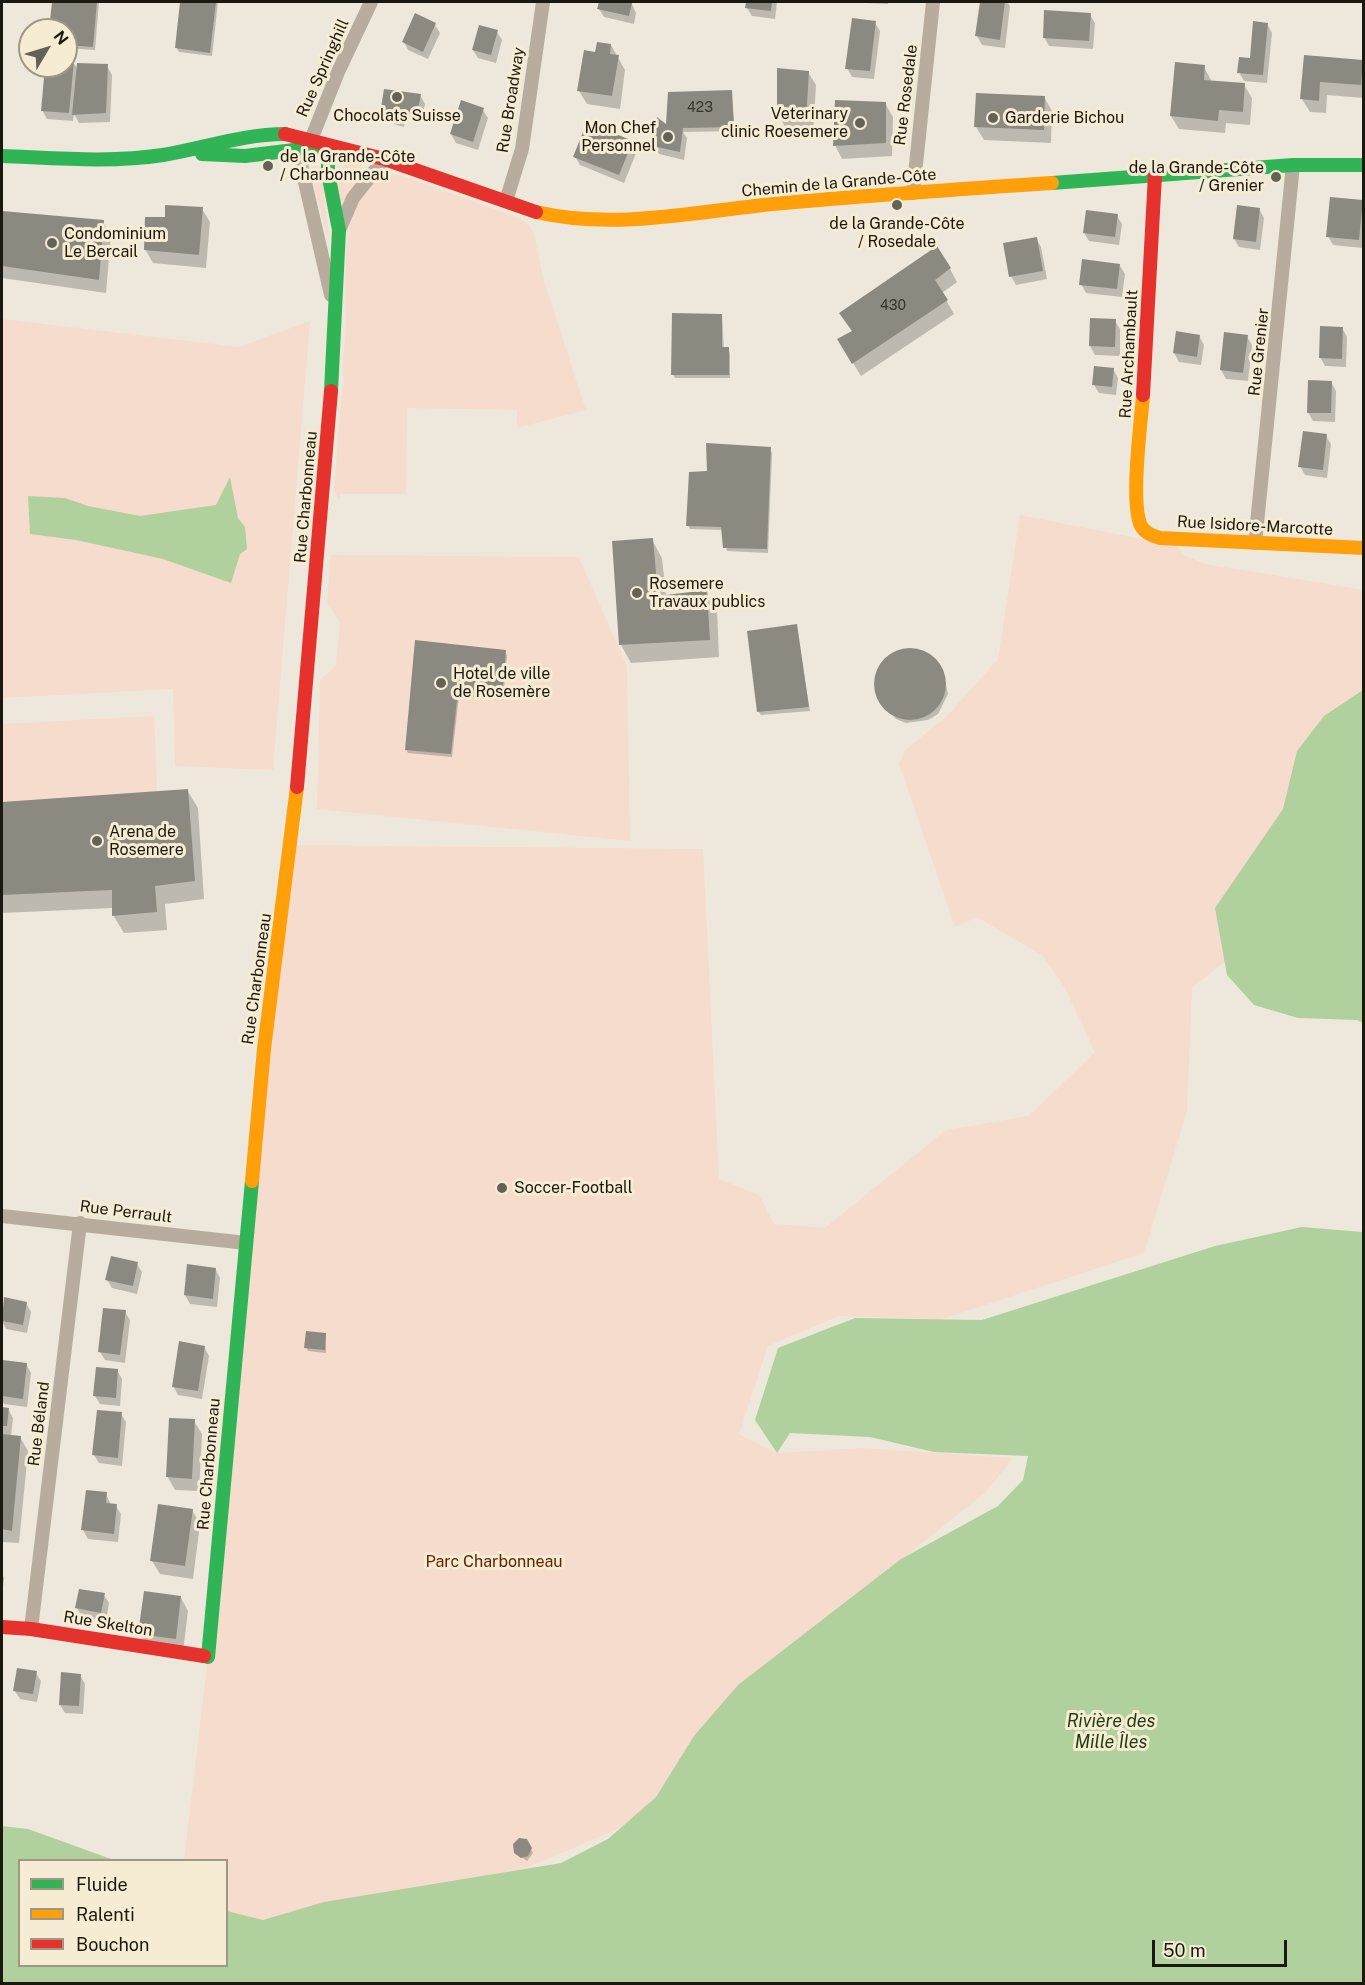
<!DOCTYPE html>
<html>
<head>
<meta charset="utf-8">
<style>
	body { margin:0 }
	#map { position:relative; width:1365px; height:1985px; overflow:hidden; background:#ede8db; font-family:"Public Sans",sans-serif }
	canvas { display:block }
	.frame { position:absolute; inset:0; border:3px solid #1b180f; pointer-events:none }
	.legend { position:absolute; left:18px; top:1859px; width:210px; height:108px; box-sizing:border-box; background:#f5ecd3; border:2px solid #9e9785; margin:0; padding:8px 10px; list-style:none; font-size:18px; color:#1b180f }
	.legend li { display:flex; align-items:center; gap:12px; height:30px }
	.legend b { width:30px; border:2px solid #9e9785 }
	.north { position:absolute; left:18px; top:18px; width:60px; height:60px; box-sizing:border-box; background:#f5ecd3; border:2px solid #9e9785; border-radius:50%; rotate:52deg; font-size:16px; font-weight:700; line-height:24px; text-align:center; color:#1b180f }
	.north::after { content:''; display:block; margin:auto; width:21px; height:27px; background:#646156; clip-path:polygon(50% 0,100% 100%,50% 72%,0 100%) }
	.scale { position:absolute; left:1152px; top:1940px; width:135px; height:27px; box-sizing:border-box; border:3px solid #1b180f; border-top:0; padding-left:8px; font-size:18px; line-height:21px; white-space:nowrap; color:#1b180f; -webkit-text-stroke:4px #f5ecd3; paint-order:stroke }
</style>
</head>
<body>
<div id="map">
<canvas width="1365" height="1985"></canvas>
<div class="frame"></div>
<ul class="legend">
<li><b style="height:8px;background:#30b455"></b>Fluide</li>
<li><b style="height:8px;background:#ff9f0a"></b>Ralenti</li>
<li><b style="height:8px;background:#e5322d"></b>Bouchon</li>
</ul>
<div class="north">N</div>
<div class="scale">50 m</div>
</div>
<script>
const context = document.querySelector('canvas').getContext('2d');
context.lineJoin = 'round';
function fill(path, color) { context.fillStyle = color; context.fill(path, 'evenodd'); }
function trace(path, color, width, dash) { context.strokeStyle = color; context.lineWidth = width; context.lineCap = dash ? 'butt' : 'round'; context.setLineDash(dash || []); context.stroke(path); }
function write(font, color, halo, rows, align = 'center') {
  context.font = font + ' "Public Sans",sans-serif'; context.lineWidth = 6; context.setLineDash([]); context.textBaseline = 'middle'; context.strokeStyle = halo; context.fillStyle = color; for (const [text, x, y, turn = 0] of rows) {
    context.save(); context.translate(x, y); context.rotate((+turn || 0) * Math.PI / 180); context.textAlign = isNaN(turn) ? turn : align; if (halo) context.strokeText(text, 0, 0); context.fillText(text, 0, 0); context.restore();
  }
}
fill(new Path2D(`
	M349 163 361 165 364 170 345 201H339L336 170Z
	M313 166H321L329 241 314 185Z
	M390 175H400L519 218 530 226 535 237 543 278 586 410 517 428V410L407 408 406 494H340V500L334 491 342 388 345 384C340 372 346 339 346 324 347 285 336 183 390 175Z
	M2 319 239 347 310 321 273 770 175 766 173 689 2 698Z
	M1020 515 1177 546 1184 555 1205 564 1359 589 1363 592V1023L1357 1020 1298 1018 1254 1005 1224 962 1192 988 1187 1111 1144 1253 942 1319 839 1316 768 1346 739 1434 777 1453 863 1448 1013 1458 986 1492 779 1657 632 1823 526 1868 262 1920 227 1911 226 1860H184L208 1657 291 845 703 849 719 1179 759 1195 774 1224 825 1228 946 1130 1029 1116 1095 1052 1065 988 1043 956 977 917 955 927 899 764 905 750 947 716 998 659Z
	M331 555 579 557 627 667 630 841 317 809 320 680 336 666 340 622 327 604ZM415 640 505 651 502 697 458 692 451 754 405 750Z
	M154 716 158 806 2 814V724Z`), '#f6dccd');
fill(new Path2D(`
	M230 477 238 518 245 527 247 549 240 554 231 583 163 559 76 540 30 534 28 496 65 498 88 506 140 516 216 505Z
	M1363 690V1023L1357 1020 1298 1018 1254 1005 1227 975 1215 908 1283 809 1297 751 1324 716Z
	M1302 1227 1363 1232V1983H2V1826L28 1829 114 1860H20V1966H226L227 1911 263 1920 324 1902 561 1863 608 1839 656 1797 694 1736 738 1685 901 1559 998 1506 1023 1480 1028 1456 934 1452 870 1437 790 1433 777 1453 755 1420 778 1348 855 1318 982 1320 1215 1246Z`), '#b0d19d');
fill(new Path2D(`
	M53 2H99L95 50 66 48V30H50Z
	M181 2H218L212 56 179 52 177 48Z
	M600 2H631L636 13 634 24 604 17 599 9Z
	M747 2H777L775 19 752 16 747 8Z
	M864 2H888V4L865 3Z
	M981 2H1007L1010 6 1005 48 982 45 977 36Z
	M1090 15 1095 23 1093 49 1049 46 1044 37Z
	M875 23 880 31 874 79 852 77 847 68Z
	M1267 24 1272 33 1267 83 1244 81 1239 72 1251 59Z
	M435 25 440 33 428 59 408 50 404 42Z
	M497 32 502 40 496 63 478 58 473 50Z
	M611 45 625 70 620 109 587 104 579 91 597 53Z
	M1305 57 1362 61 1364 98 1327 95 1326 113 1310 112 1302 99Z
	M66 61 73 62 78 70 107 66 112 75 110 122 79 123 74 114 73 121 47 119 42 110 46 66H66Z
	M1204 67 1212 82 1244 85 1252 98 1250 125 1226 123 1225 133 1179 129 1171 116Z
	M808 72 816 85 813 134 787 130 779 116Z
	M731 91 735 131 683 132 687 138 684 160 659 154 654 145 666 125Z
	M420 95 425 104 421 122 405 118 404 127 387 122 382 113Z
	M1044 97 1052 111 1051 143 984 140 976 127Z
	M885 103 893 117 892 156 842 159 835 145Z
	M483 110 488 118 478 150 456 143 451 134Z
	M632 142 637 151 624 183 580 165 575 156Z
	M1362 201 1363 248 1333 245 1328 236Z
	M202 209 210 222 206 268 153 263 145 249 167 218Z
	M1259 209 1264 218 1260 250 1239 247 1234 239Z
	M2 213 103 222 111 235 106 293 2 278Z
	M1117 216 1122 224 1119 245 1089 241 1084 233Z
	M1036 238 1041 247 1047 279 1016 285 1011 276Z
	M1120 266 1125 274 1122 297 1086 293 1081 284Z
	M950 269 957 282 942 293 954 314 861 376 839 340Z
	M722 315 724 349H728L730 353V378H675L673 374Z
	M1091 320 1115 321 1120 329V356L1095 355 1090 346Z
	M1342 328 1347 337 1346 367 1325 366 1320 357Z
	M1199 336 1204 345 1201 365 1179 362 1174 353Z
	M1247 337 1252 345 1248 381 1226 379 1221 370Z
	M1113 369 1118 378 1116 395 1099 393 1094 385Z
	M1331 382 1336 391 1335 422 1313 421 1308 412Z
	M1326 436 1331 444 1327 478 1305 475 1300 466Z
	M770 449 772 453 768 553 727 551 723 530 690 529 688 525 709 472Z
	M652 540 662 558 666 596 706 592 717 610 719 657 631 663 621 645Z
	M796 625 810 711 761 715 758 711Z
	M416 641 505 652 507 656 503 700 459 696 452 757 408 753 406 749Z
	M900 650 923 652 943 671 948 694 938 714 928 720 906 723 896 719 878 697 876 686 882 664Z
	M187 790 198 808 204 899 165 904 167 930 124 933 113 915V908L2 913V804Z
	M137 1264 142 1272 137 1294 112 1288 107 1280Z
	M215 1269 220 1278 217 1307 190 1304 185 1295Z
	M5 1299 26 1303 31 1312 27 1333 6 1329 2 1321Z
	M125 1312 130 1320 125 1363 105 1360 100 1352Z
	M326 1334V1353L308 1351 306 1347Z
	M204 1347 209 1356 202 1399 178 1395 173 1386Z
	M2 1362 26 1364 31 1373 27 1407 4 1404 2 1400Z
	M117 1370 122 1379 120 1406 100 1404 95 1396Z
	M2 1408 8 1409 13 1418 11 1436 20 1437 28 1451 19 1543 2 1542Z
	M121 1414 126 1422 122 1466 99 1463 94 1455Z
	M194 1421 202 1434 199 1491 175 1490 167 1476Z
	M106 1494 111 1505 116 1506 121 1514 118 1542 88 1539 83 1530Z
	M192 1510 200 1524 193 1579 160 1574 152 1561Z
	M2 1574 4 1578 2 1596Z
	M104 1595 109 1603 106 1621 82 1617 77 1608Z
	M181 1598 188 1611 183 1652 148 1647 140 1634Z
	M36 1673 41 1681 37 1702 20 1699 15 1691Z
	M80 1675 85 1684 83 1714 65 1713 60 1705Z
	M526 1841 533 1853 527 1861 515 1852Z`), '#0003');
fill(new Path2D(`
	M52 2H97L93 47 66 45V30H49Z
	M180 2H216L210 53 175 48Z
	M599 2 632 3 629 16 597 9Z
	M746 2H772L771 11 745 8Z
	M980 2H1005L1000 40 975 36Z
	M1044 10 1091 13 1089 41 1043 38Z
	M415 13 436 23 423 52 402 42Z
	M852 18 876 21 870 71 845 69Z
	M1253 21 1268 23 1263 75 1237 73 1239 57 1250 58Z
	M479 25 498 30 491 55 472 50Z
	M597 42 611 44 610 54 619 55 612 96 577 91 584 50 595 52Z
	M1304 55 1363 60 1361 85 1320 82 1319 101 1300 99Z
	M66 60 74 61 69 113 41 111 45 66H66Z
	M1175 62 1205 65 1204 80 1245 83 1243 112 1219 110 1218 121 1170 116Z
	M77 63 108 64 106 113 72 115Z
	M777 68 809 71 806 121 777 117Z
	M384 89 421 94 417 115 401 110 400 119 380 114Z
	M732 90 734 127 683 128 680 152 652 146 657 117 666 124 668 92Z
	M976 93 1045 96 1044 130 974 127Z
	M461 100 484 108 473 142 450 134Z
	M835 100 886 102V143L833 146Z
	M587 122 633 141 619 175 573 157Z
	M1330 197 1363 200 1359 240 1326 237Z
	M165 205 203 207 199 255 144 250 145 217H165Z
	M1237 205 1260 208 1256 242 1233 239Z
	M1086 210 1118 214 1115 237 1083 233Z
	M2 211 104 220 99 280 2 266Z
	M1037 237 1043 271 1009 277 1003 243Z
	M937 246 951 268 935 280 948 300 852 364 837 339 852 331 839 313Z
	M1082 259 1120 264 1117 289 1079 285Z
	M672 313 722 314V347H729V375H671Z
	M1090 318 1116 319 1115 347 1089 346Z
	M1320 326 1343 327 1342 359 1319 358Z
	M1176 331 1200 335 1197 357 1173 353Z
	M1224 332 1248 335 1243 373 1220 370Z
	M1094 366 1114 368 1112 387 1092 385Z
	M1308 380 1332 381 1331 413H1307Z
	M1303 431 1327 434 1323 470 1298 467Z
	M706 443 771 447 767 549 723 548 721 527 686 526 689 472 707 471Z
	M653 538 658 596 707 590 710 640 619 645 612 541Z
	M797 624 809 707 757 712 747 631Z
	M415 640 506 650 502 697 458 692 451 754 405 750Z
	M874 684a36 36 0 1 1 72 0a36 36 0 1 1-72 0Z
	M188 789 195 881 155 886 157 912 112 916V890L2 895V802Z
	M111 1256 138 1262 133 1286 105 1280Z
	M187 1264 216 1268 213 1299 184 1295Z
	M4 1297 27 1302 23 1325 2 1321Z
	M103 1308 126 1310 120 1355 98 1352Z
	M306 1331 326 1333 325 1350 304 1348Z
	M179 1341 205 1346 198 1391 172 1387Z
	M2 1360 27 1363 23 1399 2 1396Z
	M96 1367 118 1369 116 1398 93 1396Z
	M2 1407 9 1408 7 1426H2Z
	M97 1410 122 1412 118 1458 92 1455Z
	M169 1418 195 1419 192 1479 166 1477Z
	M2 1434 21 1436 12 1531 2 1529Z
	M86 1490 107 1492 106 1503 117 1504 114 1534 81 1530Z
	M158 1504 193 1509 185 1566 150 1561Z
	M79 1589 105 1593 101 1613 75 1608Z
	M144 1591 181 1596 176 1639 138 1634Z
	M17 1668 37 1671 33 1694 13 1691Z
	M61 1672 81 1674 79 1706 59 1705Z
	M519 1838 527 1839 532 1848 528 1856 521 1858 514 1853 513 1844Z`), '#8c8a80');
trace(new Path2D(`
	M913 193 933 2
	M506 201 522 149 543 2
	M340 228 353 198 384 159
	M331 295 301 165 338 72 371 2
	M1255 543 1293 165
	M2 1216 246 1243
	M31 1629 80 1223`), '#b7ac9e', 14);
trace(new Path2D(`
	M328 146V173L339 230 331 391
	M202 154 245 156 319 147
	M2 156C55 158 111 163 163 155 204 148 244 134 285 134
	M1052 183 1293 165H1364
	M204 1656 208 1657 252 1181`), '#30b455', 14);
trace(new Path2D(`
	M536 212C618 231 702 210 784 203 873 195 963 189 1052 183
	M1143 395C1141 423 1130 503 1141 526 1145 533 1152 536 1160 538L1364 548
	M252 1181 264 1049 297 787`), '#ff9f0a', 14);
trace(new Path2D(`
	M285 134 384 159 536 212
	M1143 395 1155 175
	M297 787 331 391
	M2 1627 31 1629 204 1656`), '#e5322d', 14);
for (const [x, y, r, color] of [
	[397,97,6,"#646156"],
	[993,118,6,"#646156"],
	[860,123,6,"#646156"],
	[668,137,6,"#646156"],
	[268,166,6,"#646156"],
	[1276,177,6,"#646156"],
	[897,205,6,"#646156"],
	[52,243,6,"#646156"],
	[637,593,6,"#646156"],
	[441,683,6,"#646156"],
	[97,841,6,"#646156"],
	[502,1188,6,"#646156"]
]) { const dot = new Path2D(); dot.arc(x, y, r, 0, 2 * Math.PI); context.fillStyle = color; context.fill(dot); trace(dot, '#f5ecd3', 2); }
write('14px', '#37342b', null, [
	["423",700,108],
	["430",893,306]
]);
write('16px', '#1b180f', '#f5ecd3', [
	["Rue Springhill",323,68,-66],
	["Rue Rosedale",906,95,-83],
	["Rue Broadway",511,100,-81],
	["Chemin de la Grande-Côte",839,183,-5],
	["Rue Grenier",1259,352,-84],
	["Rue Archambault",1129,354,-87],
	["Rue Charbonneau",306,497,-85],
	["Rue Isidore-Marcotte",1255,526,3],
	["Rue Charbonneau",257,979,-82],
	["Rue Perrault",126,1212,7],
	["Rue Béland",39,1424,-83],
	["Rue Charbonneau",209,1464,-85],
	["Rue Skelton",108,1624,9]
]);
write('16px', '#1b180f', '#f5ecd3', [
	["Veterinary",848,114,"right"],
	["clinic Roesemere",848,132,"right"],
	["Chocolats Suisse",397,116,"center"],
	["Garderie Bichou",1005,118],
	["Mon Chef",656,128,"right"],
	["Personnel",656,146,"right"],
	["de la Grande-Côte",280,157],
	["/ Charbonneau",280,175],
	["de la Grande-Côte",1264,168,"right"],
	["/ Grenier",1264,186,"right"],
	["de la Grande-Côte",897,224,"center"],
	["/ Rosedale",897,242,"center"],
	["Condominium",64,234],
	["Le Bercail",64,252],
	["Rosemere",649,584],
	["Travaux publics",649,602],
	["Hotel de ville",453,674],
	["de Rosemère",453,692],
	["Arena de",109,832],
	["Rosemere",109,850],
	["Soccer-Football",514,1188]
], 'left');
write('16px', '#672000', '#f5ecd3', [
	["Parc Charbonneau",494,1562]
]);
write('italic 18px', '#1d3d0e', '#f5ecd3', [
	["Rivière des",1111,1721],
	["Mille Îles",1111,1742]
]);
</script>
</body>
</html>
